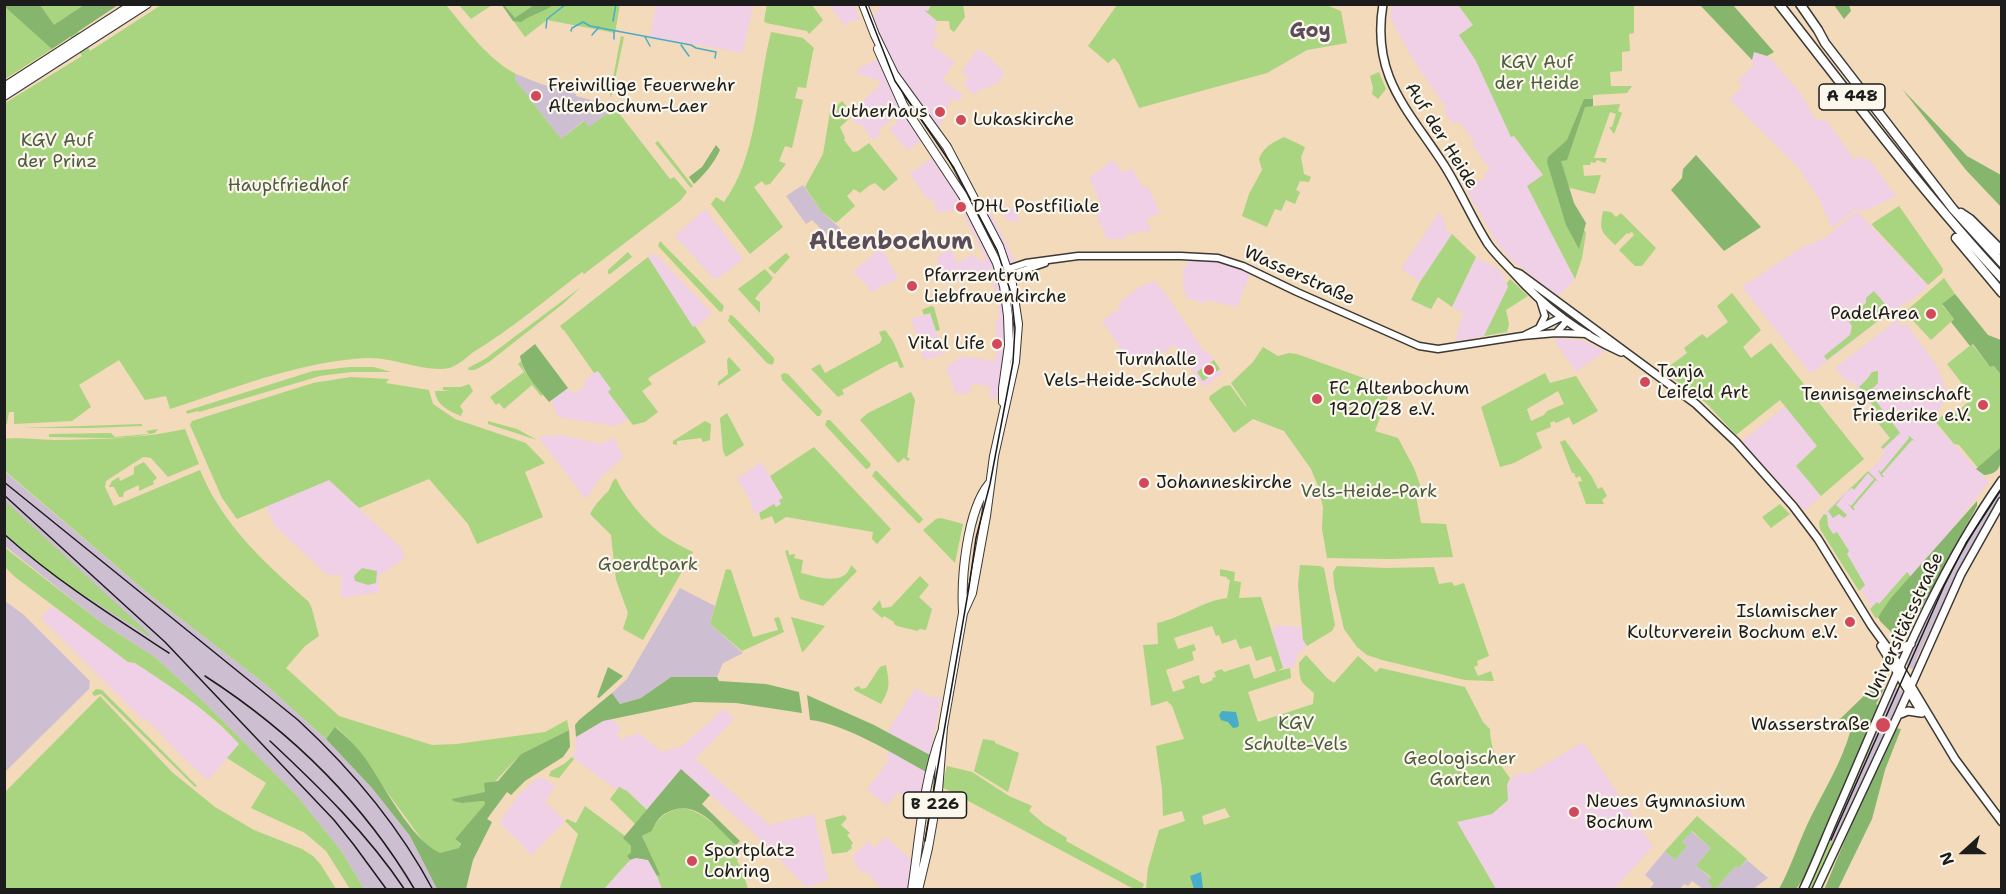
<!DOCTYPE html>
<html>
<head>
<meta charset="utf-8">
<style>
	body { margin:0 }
	#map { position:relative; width:2006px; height:894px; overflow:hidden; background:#f2daba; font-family:"Shantell Sans",sans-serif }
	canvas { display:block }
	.frame { position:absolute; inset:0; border:6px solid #1c1c1c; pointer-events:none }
	.north { position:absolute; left:1934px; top:822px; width:60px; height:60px; -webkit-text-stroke:4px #fbf7ec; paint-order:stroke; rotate:249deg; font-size:16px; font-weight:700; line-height:24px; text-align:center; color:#1c1c1c }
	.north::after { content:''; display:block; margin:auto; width:21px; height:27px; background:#1c1c1c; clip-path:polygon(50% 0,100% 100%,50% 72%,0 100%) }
</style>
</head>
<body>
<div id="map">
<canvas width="2006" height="894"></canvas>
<div class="frame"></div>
<div class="north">N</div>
</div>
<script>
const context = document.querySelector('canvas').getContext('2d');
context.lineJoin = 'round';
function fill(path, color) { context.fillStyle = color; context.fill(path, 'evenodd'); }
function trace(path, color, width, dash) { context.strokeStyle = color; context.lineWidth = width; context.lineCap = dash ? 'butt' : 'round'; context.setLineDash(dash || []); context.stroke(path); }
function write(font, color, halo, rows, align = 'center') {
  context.font = font + ' "Shantell Sans",sans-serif'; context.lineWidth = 4.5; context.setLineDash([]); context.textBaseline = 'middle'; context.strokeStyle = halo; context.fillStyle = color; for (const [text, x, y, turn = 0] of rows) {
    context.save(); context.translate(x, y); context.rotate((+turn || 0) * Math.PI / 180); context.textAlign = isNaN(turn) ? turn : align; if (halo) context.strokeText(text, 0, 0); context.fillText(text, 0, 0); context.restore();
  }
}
fill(new Path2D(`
	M656 5H753L743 53 650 36Z
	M829 5H854L860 19 850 22 845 26Z
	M882 5H917L920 7 919 5H932L928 11 924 10 937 21 934 29 938 35 931 45 955 62 942 80 963 95 958 102 952 98 941 124 937 128 897 74 887 53 873 16Z
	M1392 5H1458L1473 26 1459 35 1476 61 1511 136 1514 135 1543 176 1528 187 1575 279 1558 296 1508 257 1496 241 1482 217 1466 189 1486 177 1484 174 1490 169 1473 146 1474 142 1460 122 1453 124 1444 111 1447 109 1413 60 1390 17Z
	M981 50 1004 72 997 85 995 83 985 89 982 88 977 93 973 94 964 85 968 78 962 72 976 51Z
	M1753 51 1770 58 1801 94 1815 119 1826 120 1855 160 1859 156 1871 162 1896 196 1867 210 1860 211 1856 209 1832 228 1818 197 1798 167 1729 99 1743 86 1738 81 1752 67Z
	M877 60 900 105 954 184 988 249 1000 283 1007 335 1000 391 994 399 989 398 991 387 972 383 970 394 955 393 946 367 952 364 961 356 996 361V321H999V317L998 303 992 280 996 278 993 271 987 273 986 271 945 284 937 263 939 254 952 250 957 263 973 254 976 259 980 258 983 262 986 260 961 209 938 213 932 199 928 200 910 174 933 157 922 140 908 150 904 146H903L889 128 897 123 893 116 890 118 891 121 878 130 880 135 873 140 861 124 857 125 849 114 880 85 878 79H873L856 73 859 68Z
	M1113 160 1123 173 1132 168 1143 188 1148 187 1160 213 1146 219 1151 230 1125 235V239H1107L1093 208 1101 204 1089 178Z
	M984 198H990L1003 206 1016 208 1019 222 1007 220 1002 210 995 214V209L991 207 988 208 1016 263H1010L1007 260 979 201Z
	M705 209 742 258 741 261 717 279H714L675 236Z
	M1440 211 1446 226 1445 229 1452 234 1420 282 1401 269Z
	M1857 211 1928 286 1917 296 1887 314 1811 374 1742 287 1801 248 1827 237Z
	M881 247 898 279 886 285 884 284 872 293 864 282 853 272Z
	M653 254 656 255 712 313 696 327H693L648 257Z
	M1476 257 1500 270 1508 287 1484 336 1455 342 1463 313 1452 307Z
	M1187 259 1218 261 1247 271 1250 274 1237 307 1207 300 1206 304 1185 297 1186 292H1183V267H1187Z
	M1155 280V283L1164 291 1205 353 1207 352 1209 354 1223 373 1204 387 1174 345 1158 356 1156 354 1135 369 1102 321 1119 309V303L1138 288Z
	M930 313 944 354 924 360 911 319Z
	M1897 320 1902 326 1906 324 1937 366 1948 395 1932 421 1989 482 1946 536 1891 598 1878 617 1819 521 1834 503 1882 459 1881 456 1885 452 1880 447 1890 439 1877 422 1881 418 1852 381 1848 383 1835 368Z
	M1560 338 1584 341 1605 351 1576 372 1554 340Z
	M598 370 612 390 608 393 629 418 615 426 558 417 551 400 568 388 574 394 586 385 583 381Z
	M1786 406 1818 446 1796 466 1821 496 1805 511 1742 441Z
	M557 434 600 444 614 438 623 457 600 478 586 499 539 438 545 435 556 437Z
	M761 462 783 498 781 504 776 507 773 504 755 515 750 500 737 479Z
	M329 480 402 549 404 559 378 576 379 592 341 598V575H327L275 526 266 506Z
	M52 606 128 662 135 663 192 701 240 744 208 780 182 757 147 719 144 721 41 618Z
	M1276 625 1302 627 1303 640 1307 646 1297 654 1294 667 1283 668 1273 636 1272 629 1276 628Z
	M916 688 929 697H941L930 755 887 732Z
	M724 709 734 719 695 759 769 825 814 814 828 880 806 887 754 833 681 769 647 810 627 791 620 788 617 790 572 757 576 749V737L603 721 612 719 621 730 616 735 623 740 628 735 634 736 638 732 661 752 682 746Z
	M1583 742 1653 846 1614 889H1496L1457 822 1492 814 1508 800 1507 785 1513 776 1523 773 1529 774Z
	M889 750 926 772 920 803 911 801 898 792 887 806 867 789 890 759 886 756Z
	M543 778 555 786 545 802 565 821 532 855 501 824V819L518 796 536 779Z
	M885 837 912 860 909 889H881L867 872 864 874 856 866 853 856 868 841 874 848Z
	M636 858 648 860 657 876 662 889 604 890 630 860Z`), '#efd0e6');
fill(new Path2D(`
	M516 74 541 84 576 94V96L595 101 596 99 601 101 614 106 615 108 589 128 583 121 561 139 530 99 528 100 527 98 515 80Z
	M803 185 822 212 840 228 830 238 812 220 806 224 786 196Z
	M4 471 149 594 265 684 326 739 372 788 410 836 437 889H364L342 852 297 796 204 702 156 658 102 623 5 546Z
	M2001 485V497L1962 566 1925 641 1916 660 1918 662 1915 668 1912 669 1907 666V664L1931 609 1966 539Z
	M680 588 715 606 710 624 743 653 723 663 717 677H671L641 698 620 704 612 693 627 679Z
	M5 601 24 615 90 681 89 689 5 772Z
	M1897 688 1902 691V696L1834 843 1829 841 1872 745 1871 743 1893 691Z
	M1691 831 1711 848 1696 866 1711 878 1708 882 1713 886 1711 888 1712 889H1703L1692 881 1688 886 1684 884 1680 889H1650L1654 883 1645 875 1665 851 1675 860 1687 846 1682 842Z
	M1747 860 1768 878 1753 889H1715L1736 866 1739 868Z`), '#cdbed2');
fill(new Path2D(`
	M767 4 812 5 823 20 809 34 807 31 766 23 764 21Z
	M40 5H108L75 27 90 51 161 5H446C464 27 490 61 516 74L515 80 529 97 527 99H530L561 139 584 121 589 127 615 108 670 179 674 177 687 192 680 201 584 274 582 272C546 300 511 329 472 353 466 358 457 366 449 368 425 373 394 357 368 358 300 361 235 388 170 409L166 396 145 400 119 360 79 385 91 407 72 421 14 424V412H9L7 424H5V103L82 56 69 35 50 47 52 49 5 79V7L41 38 55 29Z
	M459 5H492L471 19Z
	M502 5H620L615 33 547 20 525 37Z
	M931 5H963L965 17 954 32 950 29 949 21H937L924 10 928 11Z
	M1117 5H1326L1341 11 1347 43 1307 50 1267 73 1139 108 1119 64 1114 58 1108 63 1088 46Z
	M1458 5H1636L1634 6V33L1629 34 1630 51 1622 52V71L1610 72 1611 86H1632L1627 93 1593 95V106L1620 104 1618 111 1622 113 1614 134 1609 127H1612L1616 114 1610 112 1594 158H1607L1605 163 1597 160 1595 163 1591 162 1590 165H1583L1584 176 1601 175 1595 194 1570 188 1568 184 1576 217 1586 233 1582 258 1575 279 1527 186 1543 175 1514 136 1511 137 1476 61 1459 35 1473 25Z
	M771 32 803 38 814 48 813 51 806 88 798 87 795 98 803 100 792 148 785 146 779 161 786 164 770 184 765 185 762 181 754 187 783 227 750 254 711 204 716 197 724 202C758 156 757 87 771 32Z
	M621 36 624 37 611 98 610 94Z
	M1379 72 1386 89 1378 99 1372 94 1373 88 1370 76Z
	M842 101 851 111 849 114 851 117 840 127 845 138 844 140 853 152 858 151 869 143 898 179 884 191 875 183 870 185 860 193 854 189 847 196 855 206 836 223 822 212 805 187 823 154 830 112Z
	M1284 137 1305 147 1301 157 1304 174 1311 177 1309 182 1300 181 1296 190 1300 192 1295 204 1286 200 1281 211 1275 209 1267 227 1242 216 1249 194 1262 170 1259 159C1264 146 1272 143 1284 137Z
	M658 141 693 186 691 188 655 143Z
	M1899 206 1943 269 1942 273 1928 285 1872 225 1873 223Z
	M1603 211 1611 212 1616 217 1621 213 1656 248 1642 266H1635L1619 250 1634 235 1632 232 1628 234 1627 233 1615 245C1601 231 1599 231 1603 211Z
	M1452 234 1476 257 1452 307 1438 297 1431 309 1411 300 1420 282Z
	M660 241 724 306 722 312 719 311 658 246Z
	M628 252 632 257 610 274H608V270Z
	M786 253 790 257 775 274 768 268Z
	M648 257 693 327 695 326 706 342 651 376 648 379 652 384 642 391 658 412 645 422 633 425 608 392 611 389 598 371 594 373 564 330H563L560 326Z
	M765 269 773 278C768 286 760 290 755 299L760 302V313L738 289Z
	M1944 278 1955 294 1942 305 1954 319 1931 340 1905 312Z
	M1510 279 1528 296 1506 310 1509 324 1507 332 1484 336 1508 287 1507 283Z
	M581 287 564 303 489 362 475 370H469L468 368 485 359Z
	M1874 291 1891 311 1827 360 1824 356 1850 335 1852 326 1847 319 1866 303V298Z
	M1732 293 1761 330 1743 347 1751 358 1771 343 1864 459 1821 496 1796 466 1817 446 1780 400 1736 435 1706 403 1663 371 1687 353 1684 348 1702 334 1707 338 1728 322 1717 306Z
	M931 306 934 307 940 330 936 331 930 313 924 315 922 310Z
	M730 315 733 316 774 358V362L772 365 767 363 728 321Z
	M885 330 893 341 904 367 900 368 897 361 889 364 842 390 844 394 838 397 811 369 820 364 825 373 880 343 882 339 879 332Z
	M1972 344 1990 367 1994 366 2001 375V447L1978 468 1959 445 1954 444 1935 421 1948 412 1952 416 1973 398 1947 364Z
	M1263 347 1278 356 1289 353 1297 354 1391 388 1375 431 1398 438 1414 468 1423 493 1416 496 1421 523 1446 524 1453 557 1390 559 1327 558 1322 529 1323 507 1318 486 1311 469 1284 431 1253 419 1234 433 1209 399 1210 396 1224 386 1230 385 1246 407V405L1231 383 1253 362Z
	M729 357 741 370 718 386V382L728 374 727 360Z
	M1214 360 1220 369 1203 381 1197 372Z
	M521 361 524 370 543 395 541 396 532 385 504 409 499 403 496 405 490 397 524 372 518 364Z
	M350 367H374L391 372H351L320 376 199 412 198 411 187 414 186 411 313 371Z
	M1878 371V383L1869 392 1900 433 1883 449 1881 447 1890 438 1878 423 1883 419 1859 387 1868 378 1872 372Z
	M784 373 788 374 822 411 820 416H817L782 380 781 375Z
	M1545 373 1550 383 1576 376 1598 411 1573 425 1569 417 1556 423 1554 421 1550 423 1551 427 1536 433 1542 448 1514 463 1500 467 1481 407ZM1558 391 1564 404 1547 411 1544 415 1531 421 1527 409Z
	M351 377 389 379 386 383 429 390 433 404 455 419 526 443 545 463 525 472 543 517 477 544 468 524 429 479 359 508 329 480 237 519 222 498 190 425 192 421 313 383Z
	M469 384 473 391 460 406 463 411 461 416C449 411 436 405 435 391H451L443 390V387H461Z
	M911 392 915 400 907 457 910 459 908 461 904 458 898 463 860 420 868 413Z
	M727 413 744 445 726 457 723 451 720 418Z
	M827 420H830L871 464 869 468 866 469 825 425Z
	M488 421 517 429 537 440 488 424Z
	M705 421 711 424 710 440 703 442 701 438 677 441V445L673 444V441Z
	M142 424V426L91 428H20Z
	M158 429 155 433C121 441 83 437 49 437V434L111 433 115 437 149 434 146 431Z
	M185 429 199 464 168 477 151 458 143 457 106 481 105 487 114 506 200 470C205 481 210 493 217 503 240 541 276 573 309 602L312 609 319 636 305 646 286 668 339 716 432 745 457 744 545 732 567 720 569 730 521 754 485 792 463 803 484 801 485 804 455 839 461 845 459 848 440 854 428 848 346 736 336 727 326 739 265 684 149 594 5 471V439C12 437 44 440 55 440 100 439 142 439 185 429Z
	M1908 435 1915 441 1912 440 1882 474 1884 477H1882L1878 470 1881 472 1909 438Z
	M1565 440 1592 477 1598 489 1602 487 1607 496 1602 500 1604 504H1586L1578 482 1582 481 1580 476 1576 478 1574 473H1572L1560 442Z
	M814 447 891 529 877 544 872 539 873 532 786 517 775 524 772 516 761 520 759 513 774 504 776 507 781 504 779 500 783 498 770 476Z
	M144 462 157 478 153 481 154 484 139 491V485L124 492 123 497H119L114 487H109L112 481 119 477 120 481 134 474V467Z
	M875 471H877L923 519 920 523H918L872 476Z
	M1868 471 1879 482 1876 480 1853 507 1855 510H1853L1848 504 1851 506 1874 479 1868 473 1854 490 1851 487 1836 505 1847 515 1844 518 1839 514 1833 518 1828 511Z
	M616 478C623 496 648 525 664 536 673 542 683 547 693 552L643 640 623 629 628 613 616 580 611 535 590 514C595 504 603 497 609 490 611 487 611 482 616 478Z
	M4 500 147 632 152 638 52 575 5 534Z
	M1780 504 1790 514 1771 528 1762 517Z
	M1824 514 1827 515 1828 526 1833 534 1837 532 1849 551 1847 554 1865 585 1859 591 1820 529 1819 522Z
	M941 518 963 524 955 563 923 530 936 519Z
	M4 547 102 623 156 658 204 702 297 796 342 852 364 889H350L326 851 305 833 251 808 266 783 227 758 239 744C210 711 171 687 135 663L128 662 15 577 5 567Z
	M788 550 789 555 795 554 794 558 803 560 801 573C818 577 845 587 851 565L857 571 823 606 800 599 785 551Z
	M1300 565 1320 566 1324 568 1335 625 1332 631 1307 646 1303 640 1298 585Z
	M1337 566 1386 568 1434 567 1439 584 1452 582 1454 586 1464 583 1489 656 1477 661 1478 665 1474 667 1478 676 1491 671 1494 681 1465 680 1382 660 1367 655 1357 647 1344 629 1334 585 1333 572Z
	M362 568 377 571 376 583 368 585 355 581 354 576Z
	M726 569 731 570 753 637 778 630 774 618 779 617 784 632 742 651 710 624Z
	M1220 569 1235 572 1234 581 1241 582 1239 598 1261 597 1283 668 1277 671 1290 668 1291 678 1248 692 1258 722 1313 704 1314 693C1300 681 1300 683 1299 663L1306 655 1327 678 1334 683 1358 656 1376 672 1380 668 1465 687 1483 722 1490 729C1490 748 1498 763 1510 778L1507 785 1508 800 1492 814 1457 822 1496 889H1146L1148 868 1159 830 1185 821 1182 811 1163 816 1162 789 1156 746 1184 739 1172 706 1167 701 1151 706 1143 645 1158 644 1157 623C1182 618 1203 600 1229 598H1227L1230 580 1227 579V577L1220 576ZM1212 626 1216 636 1219 635 1222 644 1236 639 1240 649 1251 646 1256 661 1271 656 1276 671 1254 679 1249 664 1224 672 1222 669 1214 672 1216 677 1212 678 1213 680 1203 684 1200 682 1199 675 1182 681 1185 688 1173 692 1166 670 1194 660 1192 652 1196 650 1194 644 1178 649 1174 638ZM1225 808 1230 817 1204 825 1202 816Z
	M1907 572 1911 577 1876 619 1870 609 1877 602 1879 604Z
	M920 576 929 585 919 597 932 609 926 630 919 629 918 631 897 626 894 624V622L884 616 882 618 872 609 880 600 882 608 891 607Z
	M791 617 825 626 803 652H802Z
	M886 665C889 682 891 688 881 704L854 690V688L859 686 861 689 866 688 880 667Z
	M96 689 102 690 197 786 195 787 101 694 94 696 92 693Z
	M100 696 172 772 215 807 254 830 302 849 313 856 321 865 336 889H5V792Z
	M983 739 995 741V743L1019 753 1008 792 974 771Z
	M1870 744 1872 745 1829 841 1834 843 1878 748 1813 889 1806 890Z
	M572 757 574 759 559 778 549 776 551 771 564 764Z
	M947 766 972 772 1009 796 1032 806 1029 811 1044 824 1067 838 1066 841 1144 884 1142 889H1134L942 787Z
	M619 787 627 791 647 810 635 824 610 799Z
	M585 806 625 836 624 838 631 846V852L627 856 630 860 604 889 559 890 578 834 565 821 567 819 576 823Z
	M680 808C704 809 727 836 744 852L739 854 737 861 742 869 748 889H662L657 876 659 875 642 836 652 831C657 817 667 812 680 808Z
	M844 815 847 818 841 825 850 833 847 835 853 843 851 846 852 848 847 852 832 854 825 820Z
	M1697 816 1747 859 1739 868 1736 866 1715 889 1711 888 1712 886 1708 882 1711 877 1696 866 1711 848 1692 831 1682 842 1687 846 1675 860 1665 851Z`), '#a9d480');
fill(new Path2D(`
	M6 4 40 5 54 25 84 5H118L52 49 5 7Z
	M502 5H504L515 18 534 5H553C542 13 532 14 521 22L513 21Z
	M1700 5H1733L1774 52 1767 56 1754 52 1752 60Z
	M1834 5H1849L1851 11 1844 19Z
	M1902 89 1967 156 2001 175V207L1966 170Z
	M1584 99H1593V106L1585 107 1567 160 1561 161 1574 203 1586 223 1579 249 1566 225 1547 162 1548 157 1567 140Z
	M716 145 720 150C714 163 705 174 694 184L689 177 702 167Z
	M1696 155 1761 227 1724 251 1671 190 1682 178 1683 169Z
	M1955 294 1988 335 2001 340V375L1994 366 1990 367 1973 344 1970 346 1951 322 1954 319 1942 304Z
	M535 344 568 388 549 402C538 388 523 374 520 356Z
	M2001 447C2002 461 2002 474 1984 475L1976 469Z
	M1977 501V506L1918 614 1899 640 1880 621 1878 617 1891 598Z
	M608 667 623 676 599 698 597 697Z
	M671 677H717L719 681 766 684 799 692 802 713 736 703 694 702 603 721 576 737 575 725 579 720 612 693 620 704 641 698Z
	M1877 687 1884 689 1876 704 1879 706 1806 875 1796 889H1779C1790 869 1797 847 1807 825 1822 793 1842 763 1851 729L1840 719 1871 689Z
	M807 695 874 725 930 755 926 772C898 756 841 722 810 720Z
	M335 727C346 736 356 746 365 758 384 785 411 840 440 853L459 848 461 844 455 839 485 804 484 801 463 803 453 801 452 799 485 792 484 783 498 781 521 754 569 730 570 747 563 757 525 781 511 795 507 792 487 819 492 822 473 860 466 889H437L410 836 372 788 326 739Z
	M1895 728 1901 729 1885 770 1872 819 1838 889 1824 890 1868 785Z
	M681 769 710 795 702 804 740 841 736 845C717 828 695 796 666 813 659 817 655 823 652 831L642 836 660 875 657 876 648 860 636 858 630 860 627 856 631 852V846L623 838Z`), '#86b66e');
fill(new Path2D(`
	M1222 711 1236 712 1239 724 1238 727 1233 728 1228 722 1221 720 1219 715Z
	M1201 872 1203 889H1194L1190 876Z`), '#49acc9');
trace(new Path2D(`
	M613 21 616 4
	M546 28 547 19 566 4
	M571 31 572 28 583 22 590 26 691 45 696 48 716 52 715 58
	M592 35 599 27
	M645 37 650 46
	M614 39V31
	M681 45 689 56`), '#49acc9', 1.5);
const tertiary = new Path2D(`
	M1008 269 1026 263 1078 256H1181L1218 258 1243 266 1297 292 1419 346 1438 349 1522 336 1556 333 1588 334
	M1010 275 1045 263
	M1539 328 1545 316 1540 300
	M1556 333 1567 321
	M1525 335 1562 317`);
const secondary = new Path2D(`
	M1383 4C1371 77 1408 109 1444 165 1460 190 1472 219 1488 244 1495 254 1504 262 1512 271 1542 305 1580 334 1621 352
	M1512 271 1520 274 1696 404 1736 442 1793 506 1818 539 1871 625 1892 654 1955 759 2002 822
	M1881 646 1922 713
	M1888 647 1898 649 1911 644
	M1898 715 1908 711 1921 713
	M1803 890C1815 865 1825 839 1836 814 1886 701 1930 582 2002 480
	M1816 890 1898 715 1961 574 2002 501`);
const primary = new Path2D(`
	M863 4 875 35 894 74 947 147 999 246 1012 284 1018 324 1015 362 994 456 986 516 972 593 963 613 943 727 938 791 928 848 918 890
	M878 49 903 105 963 196 997 263 1004 286 1008 316 1009 345 1003 388V402
	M963 612C961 577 967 511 989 484
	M912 890C920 837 923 782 942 732`);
const trunk = new Path2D(`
	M4 87 133 4
	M4 96 147 4`);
const motorway = new Path2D(`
	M1779 4C1852 97 1922 192 2002 278
	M1800 4 1818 30 1825 43 1953 209 2002 263
	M1961 213 1970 219 2002 251
	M1956 238 2002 293`);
trace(tertiary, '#3c3834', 9);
trace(secondary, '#3c3834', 10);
trace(primary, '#3c3834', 10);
trace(trunk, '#3c3834', 10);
trace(motorway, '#3c3834', 11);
trace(tertiary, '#fff', 6);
trace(secondary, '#fff', 7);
trace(primary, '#fff', 8);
trace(trunk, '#fff', 8);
trace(motorway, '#fff', 8);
trace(new Path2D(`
	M865 4 895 81 954 168 997 250 1011 293 1015 328 1013 362 990 484 976 538 969 587 925 841`), '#1c1c1c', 1.5);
trace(new Path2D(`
	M4 482 298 720C352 770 398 824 433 890
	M4 495 165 642 334 820 354 845 387 890
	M4 534C55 580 112 616 169 653
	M205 676C290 731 363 802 415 890
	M270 741C319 787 367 833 405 890
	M1831 840 1944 586 1966 543 2002 488`), '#1c1c1c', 1.5);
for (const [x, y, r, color] of [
	[536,96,6,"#d1495b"],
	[940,112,6,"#d1495b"],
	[961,120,6,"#d1495b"],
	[961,207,6,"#d1495b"],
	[912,286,6,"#d1495b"],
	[1931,314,6,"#d1495b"],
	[997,344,6,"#d1495b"],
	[1209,370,6,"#d1495b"],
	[1645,382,6,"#d1495b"],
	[1317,399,6,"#d1495b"],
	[1983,405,6,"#d1495b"],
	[1144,483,6,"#d1495b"],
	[1850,622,6,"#d1495b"],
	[1883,725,8,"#d1495b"],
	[1574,812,6,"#d1495b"],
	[692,861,6,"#d1495b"]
]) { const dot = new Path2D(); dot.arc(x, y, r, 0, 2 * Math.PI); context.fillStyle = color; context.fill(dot); trace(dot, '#fbf7ec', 2); }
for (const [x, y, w] of [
	[1852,97,66],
	[935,805,63]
]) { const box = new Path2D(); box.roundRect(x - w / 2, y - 13, w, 26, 4.5); context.fillStyle = '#fbf7ec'; context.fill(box); trace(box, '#1c1c1c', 1.5); }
write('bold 16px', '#1c1c1c', null, [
	["A 448",1852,97],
	["B 226",935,805]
]);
write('18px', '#4d5c3f', '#fbf7ec', [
	["KGV Auf",1537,63],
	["der Heide",1537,84],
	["KGV Auf",57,141],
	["der Prinz",57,162],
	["Hauptfriedhof",288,186],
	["Vels-Heide-Park",1369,492],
	["Goerdtpark",648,565],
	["KGV",1296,724],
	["Schulte-Vels",1296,745],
	["Geologischer",1460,759],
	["Garten",1460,780]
]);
write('18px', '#1c1c1c', '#fbf7ec', [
	["Freiwillige Feuerwehr",548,86],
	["Altenbochum-Laer",548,107],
	["Lutherhaus",928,112,"right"],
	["Lukaskirche",973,120],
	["DHL Postfiliale",973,207],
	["Pfarrzentrum",924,276],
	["Liebfrauenkirche",924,297],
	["PadelArea",1919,314,"right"],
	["Vital Life",985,344,"right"],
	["Turnhalle",1197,360,"right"],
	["Vels-Heide-Schule",1197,381,"right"],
	["Tanja",1657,372],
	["Leifeld Art",1657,393],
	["FC Altenbochum",1329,389],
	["1920/28 e.V.",1329,410],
	["Tennisgemeinschaft",1971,395,"right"],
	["Friederike e.V.",1971,416,"right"],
	["Johanneskirche",1156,483],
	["Islamischer",1838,612,"right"],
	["Kulturverein Bochum e.V.",1838,633,"right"],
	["Wasserstraße",1870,725,"right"],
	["Neues Gymnasium",1586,802],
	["Bochum",1586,823],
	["Sportplatz",704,851],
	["Lohring",704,872]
], 'left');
write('18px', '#1c1c1c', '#fbf7ec', [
	["Auf der Heide",1441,136,58],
	["Wasserstraße",1299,276,24],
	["Universitätsstraße",1905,626,-65]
]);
write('bold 20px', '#5a4c59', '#fbf7ec', [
	["Goy",1310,32]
]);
write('bold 24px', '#5a4c59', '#fbf7ec', [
	["Altenbochum",891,243]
]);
</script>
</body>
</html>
